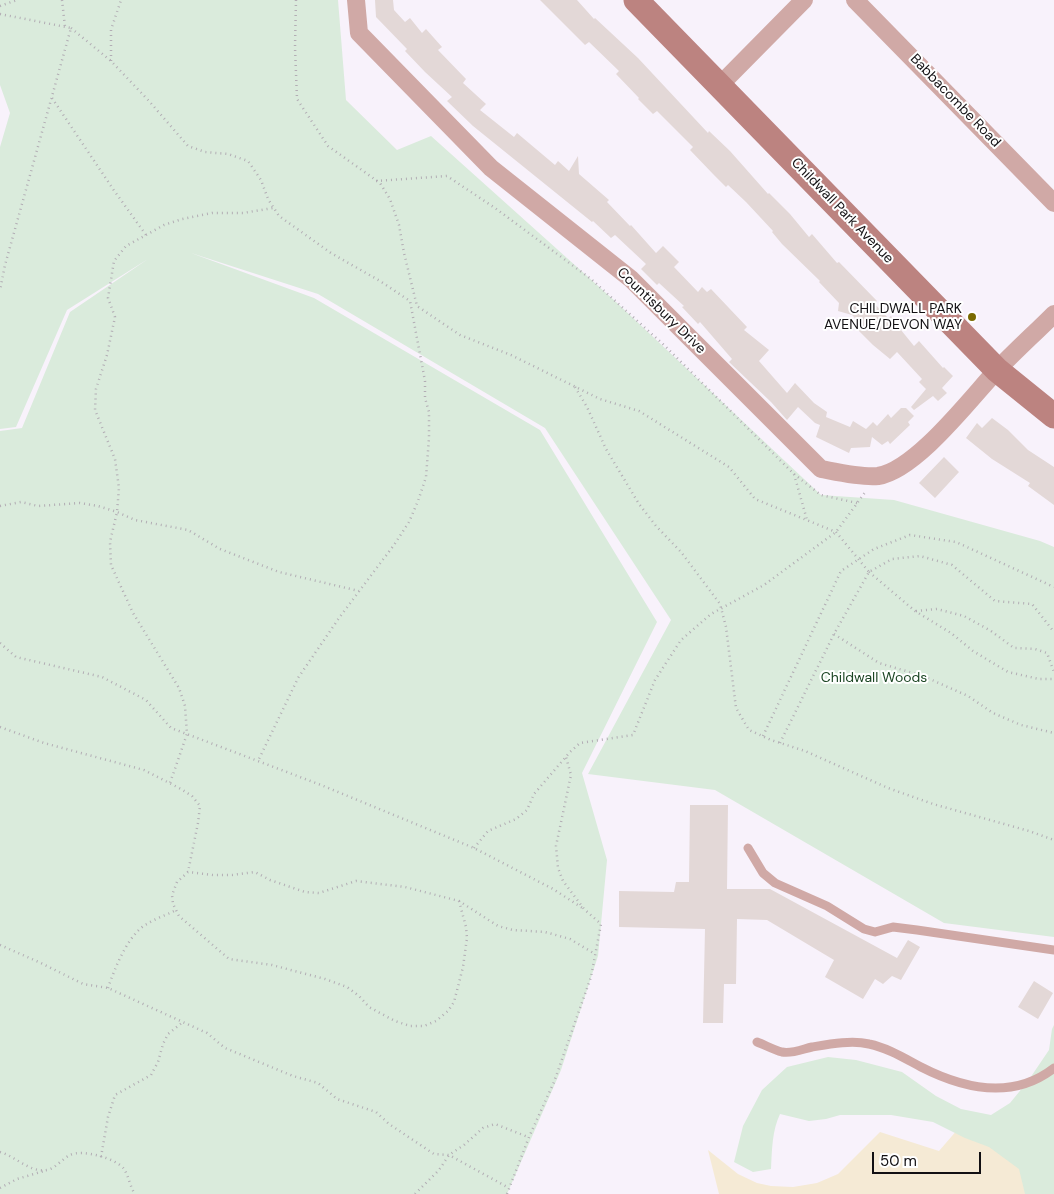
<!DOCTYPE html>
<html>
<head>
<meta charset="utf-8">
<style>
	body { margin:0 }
	#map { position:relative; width:1054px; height:1194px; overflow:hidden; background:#f8f2fb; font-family:"DM Sans",sans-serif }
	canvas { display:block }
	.scale { position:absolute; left:872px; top:1152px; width:109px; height:22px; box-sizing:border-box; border:2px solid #121013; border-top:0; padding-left:6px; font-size:15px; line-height:18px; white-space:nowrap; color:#121013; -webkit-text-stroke:4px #fff; paint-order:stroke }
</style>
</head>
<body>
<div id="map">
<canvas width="1054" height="1194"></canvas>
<div class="scale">50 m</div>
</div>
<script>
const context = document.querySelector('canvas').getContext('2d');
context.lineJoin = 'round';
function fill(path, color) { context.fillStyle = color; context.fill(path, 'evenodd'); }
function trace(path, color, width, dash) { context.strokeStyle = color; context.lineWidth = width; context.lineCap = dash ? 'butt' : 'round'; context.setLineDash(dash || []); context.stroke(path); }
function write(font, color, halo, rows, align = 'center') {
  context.font = font + ' "DM Sans",sans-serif'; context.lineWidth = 4; context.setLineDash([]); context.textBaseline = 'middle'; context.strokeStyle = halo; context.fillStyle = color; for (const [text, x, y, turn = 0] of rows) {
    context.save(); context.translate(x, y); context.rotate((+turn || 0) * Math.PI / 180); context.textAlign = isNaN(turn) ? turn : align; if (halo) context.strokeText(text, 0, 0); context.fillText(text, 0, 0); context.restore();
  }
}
fill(new Path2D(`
	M958 1129 1014 1137 1032 1194H719L708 1150 738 1174 757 1183 771 1186 793 1187 817 1183 838 1174 880 1132 939 1151Z`), '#f5ead5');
fill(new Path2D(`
	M0 0H338L346 100 397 150 431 136 616 302 821 495 894 500 1040 541 1054 547V937L944 923 715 790 588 774 671 620 545 428 318 294 191 253 314 298 540 430 657 622 582 773 607 860 598 956 561 1070 507 1194H0V431L22 428 70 312 148 259 67 310 16 427 0 429V147L10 113 0 85Z
	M1054 1025V1194H1025L1019 1169 989 1147 965 1138 933 1122 891 1115H840L826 1119 809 1121 780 1114C772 1131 772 1150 771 1169L753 1172 734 1162 743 1126 762 1090 787 1067 828 1057 856 1060 902 1072 936 1096 961 1109 991 1115 1010 1103 1028 1081 1049 1050 1052 1029Z`), '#daebdc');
fill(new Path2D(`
	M375 0H393L394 10 405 22 410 18 422 33 426 29 442 47 438 50 466 79 463 83 486 104 480 110 514 137 517 133 555 165 558 161 569 171 578 156 579 174 609 200 607 202 630 226 631 225 656 253 663 246 679 262 674 267 698 292 702 287 707 292 711 289 747 327 744 330 769 350 759 361 787 393 795 383 814 403 827 412 826 417 850 427 853 421 866 429 873 422 877 426 888 414 891 418 901 408H906L914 416 908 422 910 425 890 444 888 441 882 445 872 437 870 447 851 448 849 453 816 437 820 425 815 423 798 407 787 420 771 402 729 362 732 359 700 322 698 324 682 307 684 306 659 283 657 285 641 269 646 264 615 235 611 238 593 221 592 222 473 126 447 101 452 97 425 72 405 51 407 49 376 17Z
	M540 0H577L594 19 595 18 638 58 708 133 709 131 730 151 768 194 769 193 790 214 809 237 812 234 837 263 839 262 877 301 874 303 888 318 891 316 902 329 901 330 914 346 919 341 943 368 944 367 953 376 942 388 947 393 938 401 933 396 914 410 911 407 926 389 919 382 922 379 897 352 890 359 873 345 858 330 863 326 852 315 838 311 839 303 819 282 820 281 782 244 772 232 773 231 746 202 728 185 726 187 713 174 690 150 693 147 657 111 653 114 638 99 639 98 616 74 619 71 589 42 585 45Z
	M992 418 1008 430 1028 450 1054 467V505L1028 486 1030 483 992 459 966 438 977 423 982 428Z
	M944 457 959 472 935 498 919 483Z
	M690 805H728L727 889H770L897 958 908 940 920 947 901 980 892 976 883 984 875 979 863 999 825 977 834 960 767 920 737 919 736 984H724L723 1023H703L705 929 619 927V891L674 892 676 882H689Z
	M1034 981 1053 993 1038 1019 1018 1007Z`), '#e3d8d7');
trace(new Path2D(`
	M62 0 65 27
	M296 0 295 47 297 99 328 146 380 183 390 199 399 225 404 253 417 306 460 335 511 355 600 399 639 411 729 467 755 499 836 532
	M0 6 17 0
	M0 14 71 28 5 265 0 290
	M71 28 111 61 149 101 188 146 205 152 228 154 248 161 261 180 268 199 279 216 331 253 380 281 410 301 425 381V398L429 412V438L426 477 418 501 409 522 394 545 339 618 298 678 258 761
	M111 61V30L121 0
	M52 98 113 189 146 235 126 246 114 261 108 298 115 317 107 355 96 389 95 410 115 459 119 488 117 512 110 542 111 565 133 613 179 688 185 706 187 734 170 783
	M376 181 447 176 495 208 591 279 664 345 794 474 807 520
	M146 235 164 225 182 219 212 213H243L273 208
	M575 387 587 407 606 449 639 504 656 526 681 552 720 604 726 627 736 708 749 730 771 740 805 751 888 788 933 804 1029 831 1054 840
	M794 474 821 495 857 503
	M0 506 21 502 38 506 80 503 98 506 117 512 135 520 188 530 220 549 279 572 359 591
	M869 572 915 611 951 633 973 651 1008 672 1039 679H1054
	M916 611 937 609 964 616 991 631 1014 648 1035 649 1047 653 1054 672
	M834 634 879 663 923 676 968 696 993 713 1021 725 1054 733
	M0 643 16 657 102 677 146 700 171 728 321 785 474 848 553 889 584 909
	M0 727 44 743 144 770 181 789 192 796 200 806 198 823 188 872
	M763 736 841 571 874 549 910 535 956 542 1054 587
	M780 743 834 634 869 572 892 559 920 556 952 565 995 601 1032 604 1054 632
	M474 848 488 831 516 819 527 810 534 794 570 752 580 743 633 735 655 680 681 640 711 614 764 585 836 532 866 491
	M459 901 466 927 467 938 463 967 454 1002 448 1011 436 1021 424 1026H410L395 1021 380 1013 369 1007 359 996 347 987 325 979 272 965 229 959 179 916 173 904 172 895 177 882 188 872 213 875H232L255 872 270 880 305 892 319 893 356 881 405 887 459 901 498 926 513 930 545 932 570 939 595 954
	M0 945 41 963 83 984 108 988 207 1033 225 1048 293 1076 318 1083 337 1099 376 1112 389 1124 434 1154 449 1155 509 1188
	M108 988C115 968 128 934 147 924 156 918 167 915 176 910
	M0 1152C15 1156 30 1173 47 1170 56 1168 62 1159 70 1155 82 1149 116 1158 124 1169 129 1177 130 1187 135 1194
	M101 1157 108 1117 115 1095 151 1075 158 1062 163 1044 168 1034 183 1022
	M0 1188 17 1179 44 1171
	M415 1194 439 1170 449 1155 464 1145 483 1128 495 1124 528 1137
	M507 1194 529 1137 554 1082 591 977 601 924 584 909 563 881 558 868 556 846 571 775 566 757`), '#b2adb4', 2.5, [1, 4]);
trace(new Path2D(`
	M748 848 763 873 775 883 827 906 864 929 875 932 893 927 917 930 1054 950
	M757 1042C765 1045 774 1050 782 1052 792 1054 803 1049 812 1047 830 1044 852 1040 869 1044 888 1048 904 1058 921 1067 964 1089 1013 1100 1054 1068`), '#d0a9a6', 9);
trace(new Path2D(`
	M356 0 359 33 491 168 631 279 821 469C837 472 863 478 878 476 916 470 970 399 997 370 1015 351 1035 333 1054 314
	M855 0 1054 203
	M720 85 804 0`), '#d0a9a6', 18);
trace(new Path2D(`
	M636 0 997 370 1054 416`), '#bc8380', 25);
trace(new Path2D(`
	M836 532 869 572`), '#b2adb4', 2.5, [1, 4]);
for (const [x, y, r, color] of [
	[972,317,5,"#7a6a01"]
]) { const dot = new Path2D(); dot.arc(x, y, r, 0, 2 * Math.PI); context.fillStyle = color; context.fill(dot); trace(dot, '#fff', 2); }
write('14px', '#121013', '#fff', [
	["Babbacombe Road",955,101,46],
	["Childwall Park Avenue",842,211,46],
	["Countisbury Drive",661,311,44]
]);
write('14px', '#121013', '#fff', [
	["CHILDWALL PARK",962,309],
	["AVENUE/DEVON WAY",962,325]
], 'right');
write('14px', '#1c4624', '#fff', [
	["Childwall Woods",874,678]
]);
</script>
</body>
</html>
